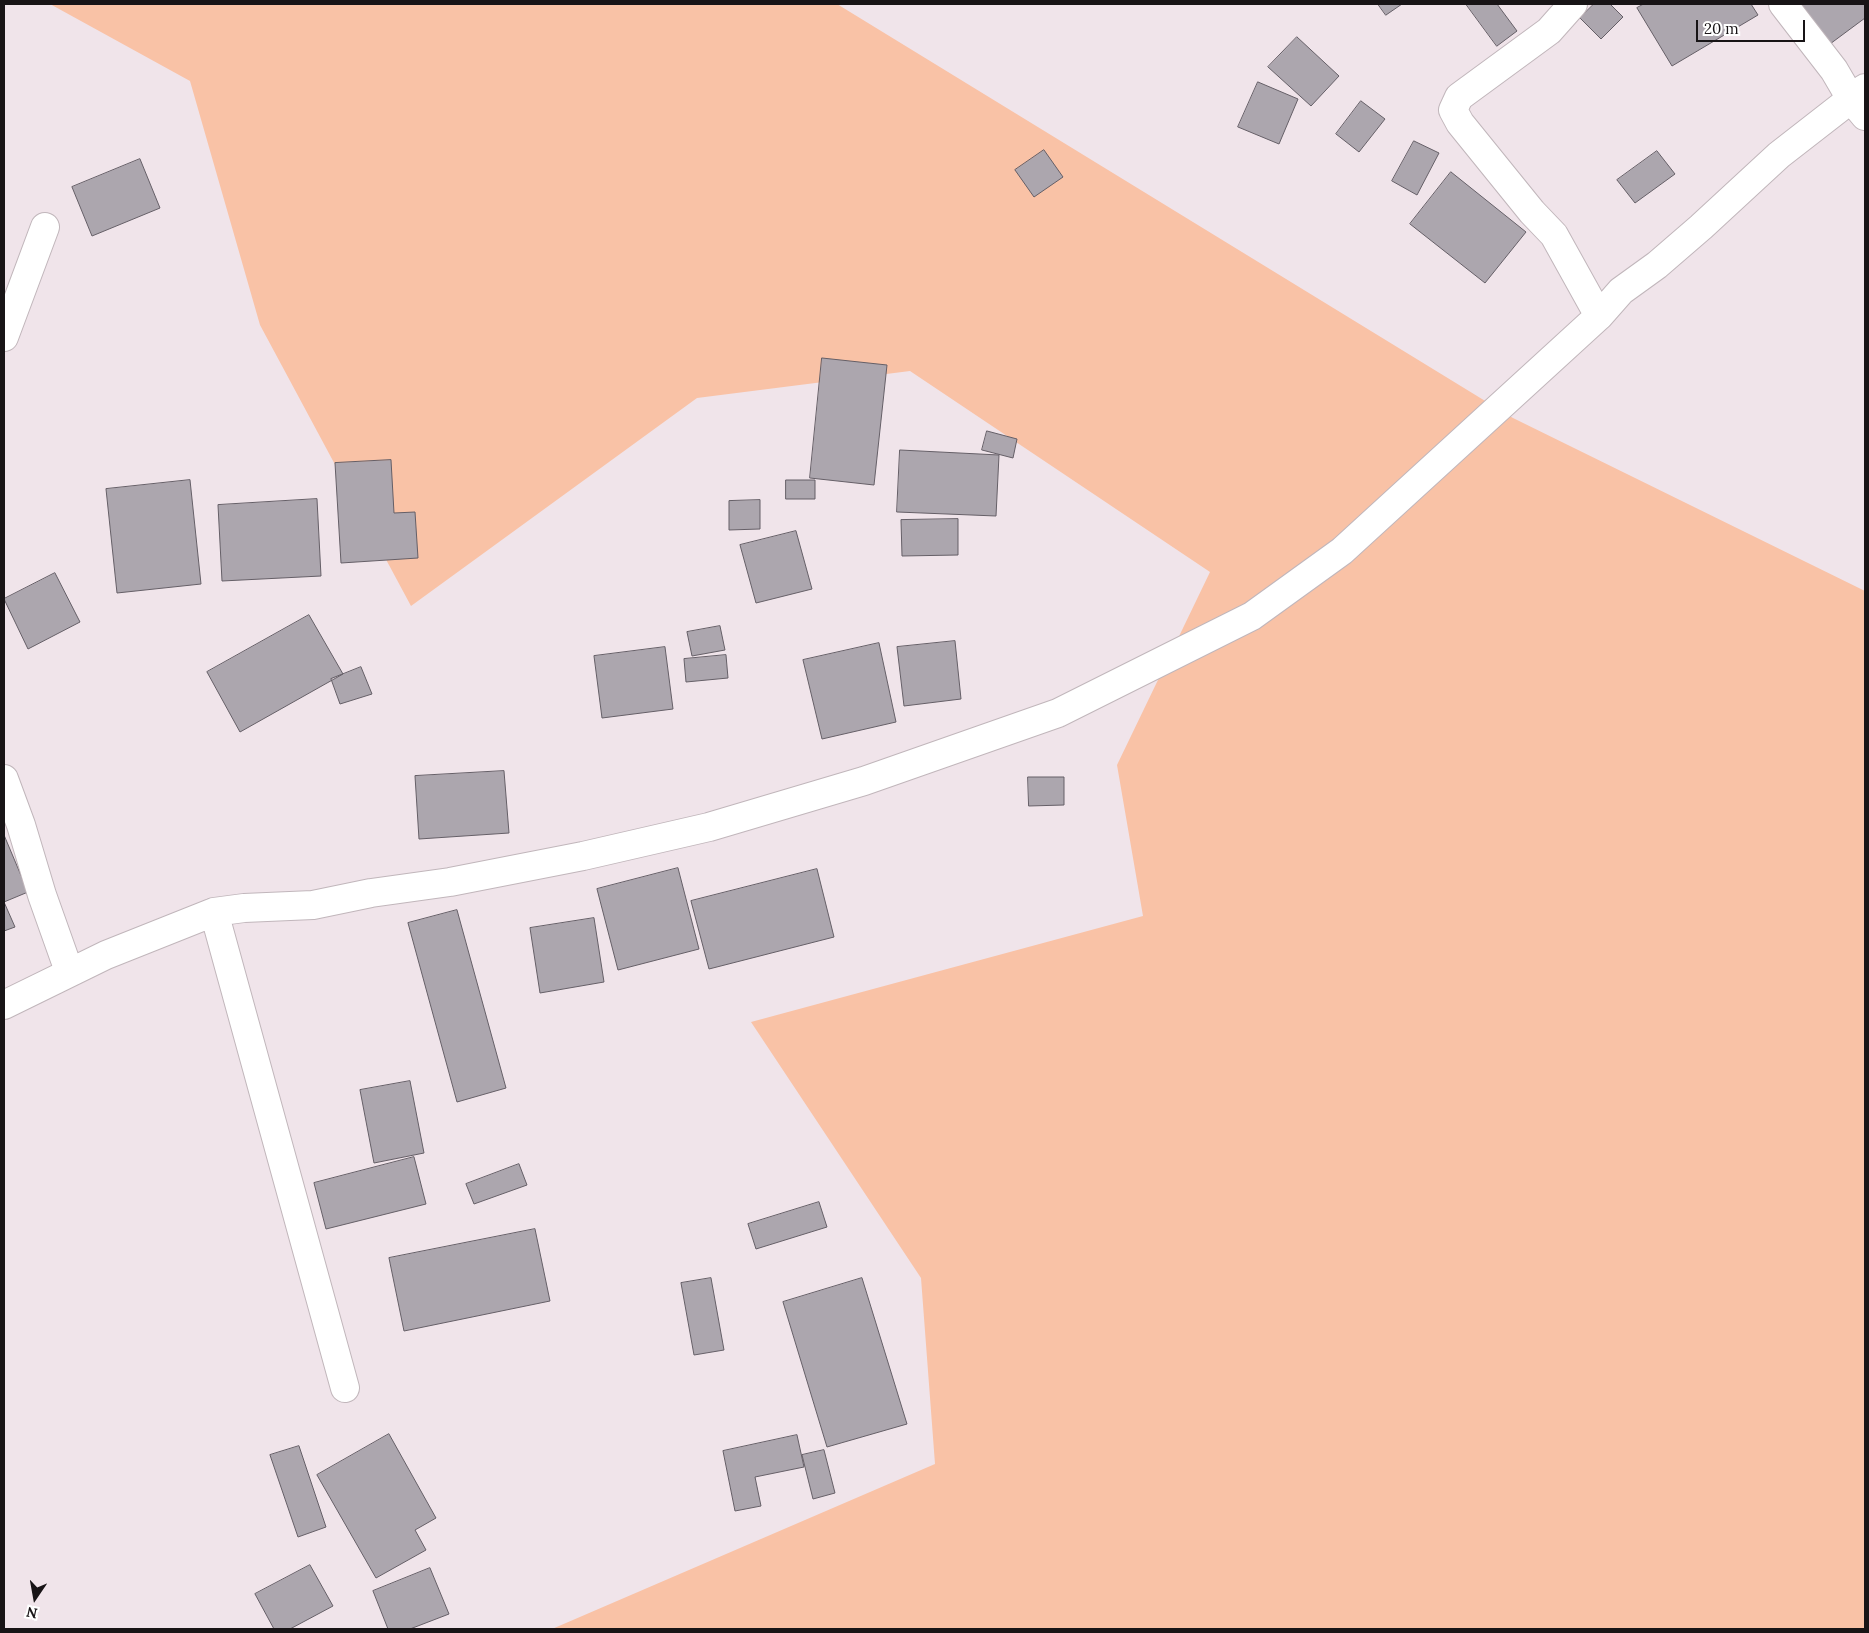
<!DOCTYPE html>
<html>
<head>
<meta charset="utf-8">
<style>
	body { margin:0 }
	#map { position:relative; width:1869px; height:1633px; overflow:hidden; background:#f0e4ea; font-family:Lora,serif }
	canvas { display:block }
	.frame { position:absolute; inset:0; border:5px solid #181416; pointer-events:none }
	.north { position:absolute; left:10px; top:1573px; width:50px; height:50px; -webkit-text-stroke:4px #fff; paint-order:stroke; rotate:192deg; font-size:14px; font-weight:700; line-height:20px; text-align:center; color:#181416 }
	.north::after { content:''; display:block; margin:auto; width:18px; height:22px; background:#181416; clip-path:polygon(50% 0,100% 100%,50% 72%,0 100%) }
	.scale { position:absolute; left:1696px; top:20px; width:109px; height:22px; box-sizing:border-box; border:2px solid #181416; border-top:0; padding-left:6px; font-size:15px; line-height:18px; white-space:nowrap; color:#181416; -webkit-text-stroke:4px #fff; paint-order:stroke }
</style>
</head>
<body>
<div id="map">
<canvas width="1869" height="1633"></canvas>
<div class="frame"></div>
<div class="north">N</div>
<div class="scale">20 m</div>
</div>
<script>
const context = document.querySelector('canvas').getContext('2d');
context.lineJoin = 'round';
function fill(path, color) { context.fillStyle = color; context.fill(path, 'evenodd'); }
function trace(path, color, width, dash) { context.strokeStyle = color; context.lineWidth = width; context.lineCap = dash ? 'butt' : 'round'; context.setLineDash(dash || []); context.stroke(path); }
fill(new Path2D(`
	M50 4H837L1513 418 1865 591V1629H552L935 1464 921 1278 751 1022 1143 916 1117 765 1210 572 910 371 697 398 411 606 260 325 190 81Z`), '#f9c2a6');
const building = new Path2D(`
	M1378 4H1402L1386 15Z
	M1466 4H1497L1517 31 1497 46Z
	M1594 4H1610L1623 17 1601 39 1580 18Z
	M1644 4H1751L1758 15 1672 66 1637 8Z
	M1800 4H1865V18L1830 44Z
	M1297 37 1339 76 1311 106 1268 67Z
	M1258 82 1298 99 1279 144 1238 127Z
	M1361 101 1385 119 1359 152 1336 134Z
	M1414 141 1439 153 1417 195 1392 181Z
	M1044 150 1063 177 1034 197 1015 170Z
	M1657 151 1675 174 1635 203 1617 180Z
	M140 159 160 208 92 236 72 187Z
	M1451 172 1526 232 1485 283 1410 224Z
	M822 358 887 365 874 485 810 478Z
	M987 431 1017 439 1013 458 982 450Z
	M900 450 999 455 996 516 897 512Z
	M391 460 394 513 415 512 418 558 341 563 335 463Z
	M190 480 201 584 117 593 106 489Z
	M786 480H815V499H786Z
	M317 499 321 576 222 581 218 505Z
	M760 500V529L729 530V501Z
	M958 519V555L902 556 901 520Z
	M796 531 812 589 756 603 740 545Z
	M55 573 80 622 28 649 4 599Z
	M309 615 343 674 240 732 207 672Z
	M720 626 725 650 692 656 687 632Z
	M955 641 961 699 904 706 897 647Z
	M879 643 896 722 822 739 803 660Z
	M665 647 673 709 602 718 594 656Z
	M726 655 728 678 686 682 684 659Z
	M361 667 372 694 340 704 331 679Z
	M504 771 509 833 419 839 415 776Z
	M1028 777H1064V805L1029 806Z
	M4 835 28 892 4 902 15 927 4 931Z
	M678 868 699 949 618 970 597 889Z
	M817 869 834 937 709 969 691 901Z
	M457 910 506 1088 457 1102 408 923Z
	M594 918 604 982 540 993 530 928Z
	M410 1081 424 1153 374 1163 360 1090Z
	M414 1157 426 1204 326 1229 314 1183Z
	M519 1164 527 1185 474 1204 466 1184Z
	M819 1202 827 1227 756 1249 748 1224Z
	M535 1229 550 1301 404 1331 389 1258Z
	M711 1278 724 1350 694 1355 681 1283Z
	M862 1278 907 1424 827 1447 783 1302Z
	M389 1434 436 1518 415 1530 426 1550 376 1578 317 1475Z
	M797 1435 804 1467 755 1477 761 1506 735 1511 723 1451Z
	M299 1446 326 1527 298 1537 270 1455Z
	M824 1450 835 1493 813 1499 802 1455Z
	M310 1565 333 1606 290 1629H274L255 1594Z
	M430 1568 449 1614 410 1629H388L373 1591Z`);
fill(building, '#aca6ae');
trace(building, '#655f67', 1);
const minor = new Path2D(`
	M1573 4 1549 31 1459 97 1453 110 1460 123 1532 212 1554 235 1599 316 1621 291 1657 265 1701 227 1779 155 1865 88
	M1783 4 1834 70 1851 99 1865 116
	M4 337 45 227
	M4 779 21 825 42 895 69 971
	M214 912 345 1388
	M4 1005 106 955 214 912 244 908 313 905 371 893 450 882 583 856 709 827 864 781 1058 713 1252 616 1342 551 1599 316`);
trace(minor, '#c1b6bb', 30);
trace(minor, '#fff', 28);
</script>
</body>
</html>
